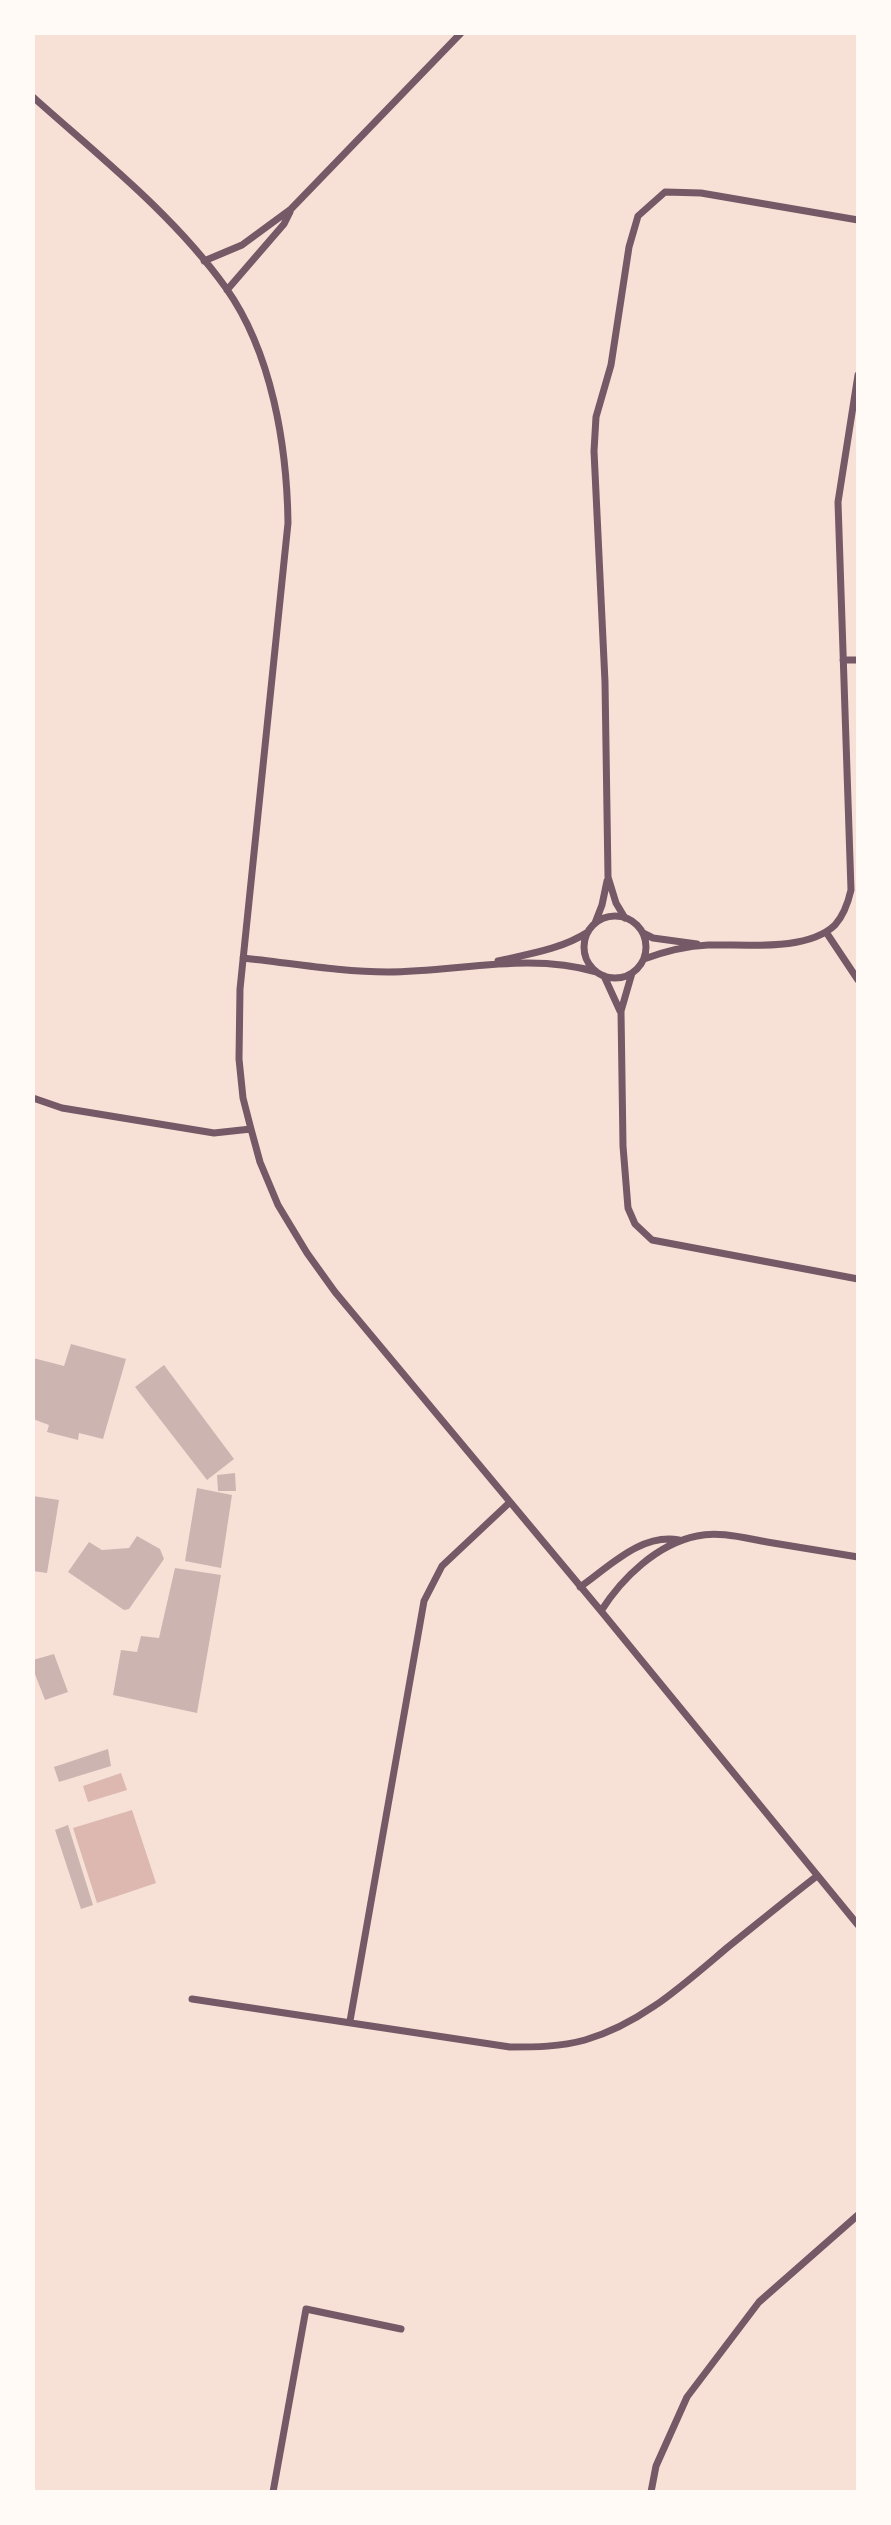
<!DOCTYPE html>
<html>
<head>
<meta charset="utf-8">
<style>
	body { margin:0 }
	#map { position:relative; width:891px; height:2525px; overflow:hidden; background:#f7e1d7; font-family:"Varela Round",sans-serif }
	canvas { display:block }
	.frame { position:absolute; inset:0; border:35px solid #fffaf5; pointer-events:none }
</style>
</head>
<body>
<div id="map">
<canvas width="891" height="2525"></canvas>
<div class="frame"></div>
</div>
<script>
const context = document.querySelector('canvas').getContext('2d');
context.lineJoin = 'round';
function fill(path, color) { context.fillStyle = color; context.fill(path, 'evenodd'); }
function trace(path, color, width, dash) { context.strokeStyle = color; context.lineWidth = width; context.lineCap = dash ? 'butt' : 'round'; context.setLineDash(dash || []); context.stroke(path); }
fill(new Path2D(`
	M121 1773 127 1790 88 1802 83 1786Z
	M132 1810 156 1883 97 1903 73 1828Z`), '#dcb8b0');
fill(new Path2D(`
	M71 1344 126 1359 103 1439 79 1433 78 1440 47 1432 49 1425 33 1419V1358L64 1366Z
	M164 1365 234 1459 207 1480 135 1387Z
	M235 1473 236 1491H218L217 1475Z
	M197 1488 232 1495 221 1568 185 1561Z
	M33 1496 59 1500 47 1573 33 1571Z
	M137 1536 160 1549 164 1559 129 1609 124 1610 68 1572 89 1542 102 1550 129 1548Z
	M175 1568 221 1575 197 1713 113 1695 121 1650 137 1652 141 1636 159 1638Z
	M54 1654 68 1692 45 1700 33 1669V1660Z
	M108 1749 111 1766 59 1782 54 1767Z
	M68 1825 93 1905 81 1909 55 1830Z`), '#ccb4b1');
trace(new Path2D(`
	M33 97C100 157 174 215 226 288 272 353 287 446 288 523L240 989 239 1059 243 1098 251 1129 260 1162 278 1205 307 1253 335 1292 601 1611 858 1925
	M204 261 242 245 291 209 461 33
	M227 290 284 224 290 212
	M843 660H858
	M584 947a31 31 0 1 1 62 0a31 31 0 1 1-62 0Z
	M625 918 616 903 608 877 605 682 594 451 596 417 611 365 629 247 638 216 665 192 701 193 858 220
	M595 923 602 905 607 881
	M826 932 858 980
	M643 933 653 938 697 944
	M243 958C291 963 340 972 388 972 457 972 529 952 596 972
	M644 959C663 952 686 946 708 945 744 944 807 952 835 925 844 915 848 903 851 890L838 502 858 375
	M498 961C529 954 562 949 588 932
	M632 973 621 1011 623 1146 628 1208 635 1224 652 1240 858 1279
	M604 976 620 1011
	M33 1098 62 1108 214 1133 251 1129
	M580 1587C609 1567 641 1533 679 1540
	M601 1611C622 1578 657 1544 697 1536 719 1531 744 1538 767 1542 797 1547 827 1552 858 1557
	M192 1999 510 2047C535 2047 560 2047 585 2040 641 2024 684 1984 728 1947 758 1923 787 1899 817 1876
	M350 2021 424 1601 442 1566 509 1503
	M273 2492 306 2309 401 2329
	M651 2492 656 2466 687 2397 759 2302 858 2215`), '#755966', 7);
</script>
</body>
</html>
